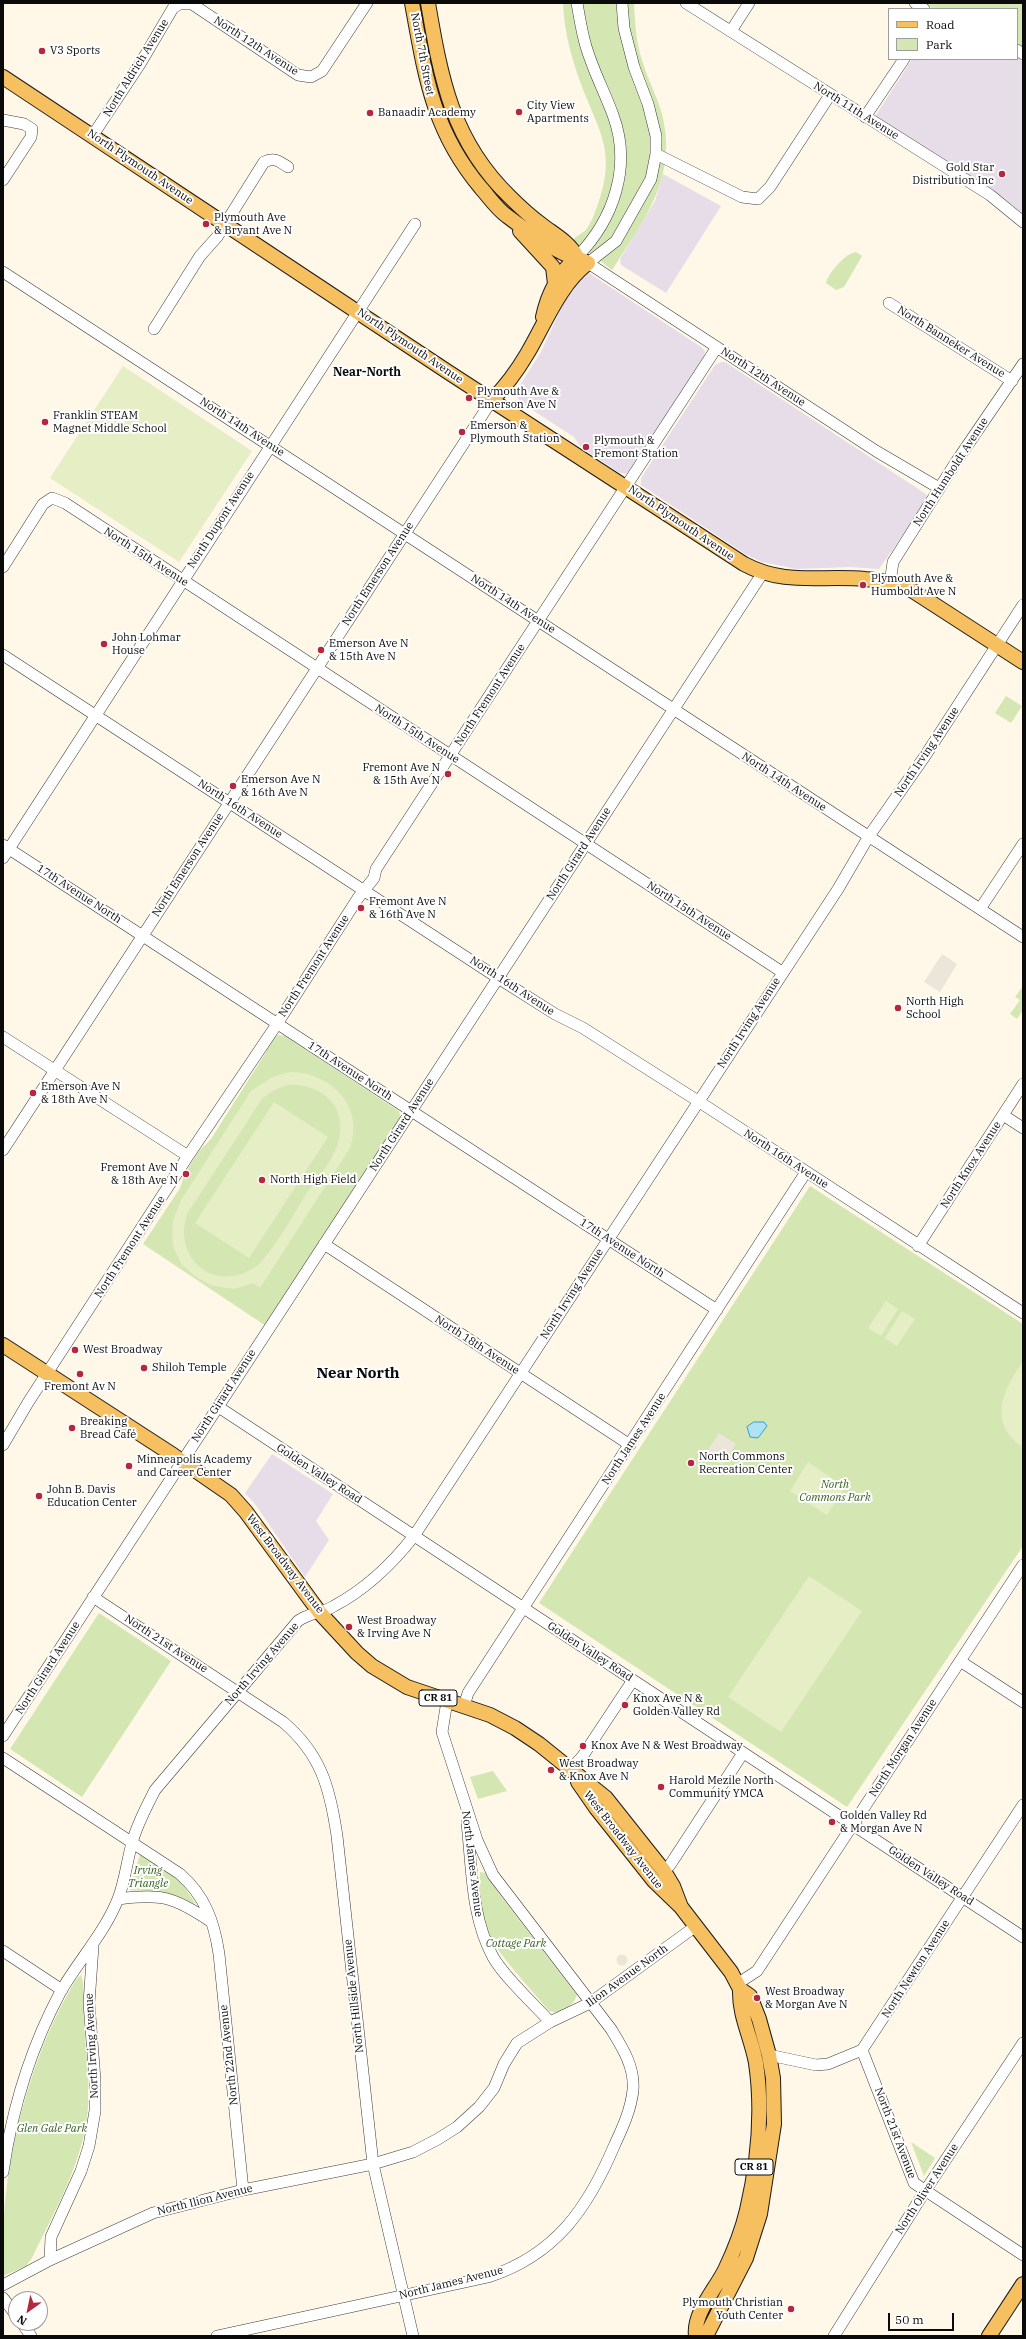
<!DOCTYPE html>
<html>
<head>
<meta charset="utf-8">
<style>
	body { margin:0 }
	#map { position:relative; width:1026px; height:2339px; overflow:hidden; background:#fff7e7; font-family:"IBM Plex Serif",serif }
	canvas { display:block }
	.frame { position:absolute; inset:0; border:4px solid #0a0a0a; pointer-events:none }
	.legend { position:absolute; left:888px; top:8px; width:130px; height:52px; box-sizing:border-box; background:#fff; border:1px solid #9d9d9d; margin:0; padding:5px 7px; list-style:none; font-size:12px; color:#0a0a0a }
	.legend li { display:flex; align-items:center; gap:8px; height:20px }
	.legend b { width:20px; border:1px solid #9d9d9d }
	.north { position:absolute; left:8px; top:2291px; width:40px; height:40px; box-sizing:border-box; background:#fff; border:1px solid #9d9d9d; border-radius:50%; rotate:213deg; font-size:11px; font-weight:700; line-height:16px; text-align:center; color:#0a0a0a }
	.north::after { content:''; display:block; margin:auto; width:14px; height:18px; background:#b5263f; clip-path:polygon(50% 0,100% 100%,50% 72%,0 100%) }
	.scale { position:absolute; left:888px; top:2313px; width:66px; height:18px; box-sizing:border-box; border:2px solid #0a0a0a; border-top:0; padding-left:5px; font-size:12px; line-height:14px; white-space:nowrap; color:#0a0a0a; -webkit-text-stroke:3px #fff; paint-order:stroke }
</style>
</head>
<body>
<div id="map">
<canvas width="1026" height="2339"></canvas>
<div class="frame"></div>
<ul class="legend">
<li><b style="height:5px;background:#f6bf60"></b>Road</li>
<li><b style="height:11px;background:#d4e7b3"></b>Park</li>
</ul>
<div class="north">N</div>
<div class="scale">50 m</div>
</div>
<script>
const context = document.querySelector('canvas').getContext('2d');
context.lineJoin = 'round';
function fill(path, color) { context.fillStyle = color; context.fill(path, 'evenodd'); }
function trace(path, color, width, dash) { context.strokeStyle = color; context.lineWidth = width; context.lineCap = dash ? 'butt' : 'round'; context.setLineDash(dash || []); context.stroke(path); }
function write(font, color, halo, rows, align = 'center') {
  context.font = font + ' "IBM Plex Serif",serif'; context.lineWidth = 4; context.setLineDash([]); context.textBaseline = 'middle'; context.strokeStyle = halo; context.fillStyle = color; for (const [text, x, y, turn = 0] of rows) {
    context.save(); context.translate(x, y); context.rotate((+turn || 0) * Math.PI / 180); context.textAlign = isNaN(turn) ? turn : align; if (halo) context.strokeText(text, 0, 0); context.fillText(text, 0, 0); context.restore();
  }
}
fill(new Path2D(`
	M1017 58 1023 62V218L877 118 876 115 912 59Z
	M663 174 721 206 666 293 621 265 620 259 655 201Z
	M589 273 701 347 705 351 704 357 628 472 625 474 618 472 580 446 574 437 520 402 517 396 518 388 541 352 563 304 583 276Z
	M721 362H725L926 494 927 500 879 569 850 567 797 569 762 562 745 554 641 485V478L715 365Z
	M272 1454 333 1494 316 1521 329 1540 305 1577 255 1504 245 1493Z`), '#e6dde9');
fill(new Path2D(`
	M563 3H634C635 22 636 42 642 60 648 81 660 101 664 123 675 182 642 223 612 270L573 240C576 236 581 234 585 231 591 224 595 212 598 204 615 155 602 136 584 92 573 64 564 33 563 3Z
	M928 3H1023V47L1017 43V9H934L927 5Z
	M856 252 862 256 844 287 836 290 826 283C828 273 846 253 856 252Z
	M1006 696 1022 706 1011 723 995 713Z
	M1023 986V1010L1017 1019 1010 1014 1020 1000 1015 997Z
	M278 1035 285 1036 399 1111 401 1120 266 1326 143 1244 180 1188 185 1173 199 1151 211 1139 265 1054 270 1041Z
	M810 1186 1023 1324V1546L847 1807 539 1603Z
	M99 1613 171 1661 82 1797 10 1749Z
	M493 1771 507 1791 478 1799 470 1777Z
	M140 1854 180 1881 196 1904 165 1893 130 1890Z
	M480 1872 486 1873 500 1895 577 1995 573 2003 560 2013 549 2011C533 1991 495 1952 487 1930 480 1912 479 1892 480 1872Z
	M81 1975C86 1990 83 2010 84 2026 86 2053 90 2081 88 2108 84 2161 55 2210 32 2258L26 2266 3 2276C3 2239 3 2201 10 2164 20 2108 40 2042 69 1992 72 1987 75 1979 81 1975Z
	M911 2142 935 2158 924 2176Z`), '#d4e7b3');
fill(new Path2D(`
	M123 366 252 451 179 562 50 478Z
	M291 1072C331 1073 365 1106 350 1148L260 1288 253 1283 234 1289 226 1288 210 1285 195 1276 182 1265 174 1249 172 1238 173 1220 181 1200 251 1091 272 1077ZM288 1085C320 1083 347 1105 339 1139 335 1159 316 1179 305 1196 291 1218 277 1245 259 1264 219 1296 172 1262 187 1214L262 1099 274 1090Z
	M274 1102 328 1137 249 1258 195 1223Z
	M886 1301 898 1309 881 1336 868 1328Z
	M902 1311 915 1319 897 1346 885 1338Z
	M1023 1361V1447C986 1423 1004 1389 1023 1361Z
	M808 1462 845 1487 827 1515 790 1491Z
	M809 1576 862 1611 781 1732 728 1697Z`), '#e5eec5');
fill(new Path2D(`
	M942 954 957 964 940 992 924 982Z
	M719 1433 736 1444 722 1465 705 1454Z
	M616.5 1960a5.5 5.5 0 1 1 11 0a5.5 5.5 0 1 1-11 0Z`), '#ece5d9');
const water = new Path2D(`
	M754 1422H764L767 1426 758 1438 750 1437 747 1427Z`);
fill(water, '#aee2f4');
trace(water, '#36a1c9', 1);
const minor = new Path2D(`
	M577 3C579 15 581 27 584 39 590 65 604 90 613 115 632 166 614 219 577 257
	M622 3 624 28 634 67 648 104 656 136V154L651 179 616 241 588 263 876 451 939 488
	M686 3 990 195 1023 222
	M915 3 924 9
	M181 4H192L298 75 311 77 322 71 367 3
	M731 31 749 3
	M1017 50 1023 54
	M865 117 904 59
	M3 120 24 124 32 129 31 137 3 180
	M93 135 140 64 173 8 181 3
	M656 154 742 197 758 199 770 187 830 95
	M3 272 1023 937
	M889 303 1012 381
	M154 329 200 256 217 237 264 162C274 157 279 161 288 167
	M3 567 43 504 52 498 65 503 782 972
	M890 583 893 562 956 462 1023 364
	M3 655 498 978 555 1014 583 1028 698 1101 1023 1313
	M3 845 717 1310
	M3 858 415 224
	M980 909 1023 844
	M3 1037 188 1156
	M1003 1115 1023 1128
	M3 1150 492 400
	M324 1244 630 1445
	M918 1246 1023 1084
	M217 1406 1023 1937
	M3 1445 29 1401 188 1156 277 1024 358 898 374 878 376 869 717 347
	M93 1597 283 1722C321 1754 330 1788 337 1836L373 2164 413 2336
	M960 1661 1023 1702
	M464 1706 468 1693 806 1172
	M3 1736 762 574
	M3 1758 180 1874C205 1896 214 1921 219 1954L243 2190
	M570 1770 582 1757 633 1680
	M467 1823C472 1868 471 1917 493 1957 505 1978 533 2003 550 2022
	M664 1871 670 1865 743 1753
	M118 1899C161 1893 174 1897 210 1921
	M3 1951 62 1990
	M737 1984 757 1971 1023 1565
	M862 2050 914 2183 1023 2255
	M769 2055 816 2065 828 2064 862 2050 1023 1805
	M3 2172C12 2109 31 2047 61 1991 79 1960 105 1932 118 1899 125 1881 127 1861 132 1843 137 1824 146 1808 155 1790L298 1621C308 1613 323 1613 334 1606 366 1589 392 1564 414 1536L838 889 869 836 925 756 1023 605
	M50 2260 51 2237 81 2171 89 2146 95 2111V2080L89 2003 93 1946
	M3 2285 50 2260 153 2213 243 2190 373 2164 413 2152 438 2139 457 2127 479 2107 494 2088 504 2064 517 2043 550 2022 590 2003 696 1926
	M3 2298 16 2315
	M22 2323 31 2336
	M217 2336 488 2277C556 2255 588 2208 615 2144 623 2127 631 2109 633 2090 635 2067 622 2047 611 2029L493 1875 477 1840 442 1732 447 1701
	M834 2336 925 2191 1023 2043`);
const major = new Path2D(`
	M412 3C425 74 432 130 481 188 489 197 497 209 507 216 523 228 546 245 563 253 571 257 580 258 588 263 559 285 545 324 527 354 517 371 506 386 492 400
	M428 3C441 79 452 141 510 197 520 207 531 217 542 225 555 235 569 242 577 257
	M3 77 448 372 744 564C785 586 820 575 865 579 881 580 895 584 910 589L1023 662
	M520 231 553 267 555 284
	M543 317C548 293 559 273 577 257
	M3 1345 173 1455 231 1495 246 1512 320 1613 357 1653 372 1666 407 1687 490 1715 515 1728 539 1744 606 1798 664 1871 673 1886 681 1907
	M578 1782 596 1808 654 1881 681 1907 731 1972 740 1989 750 1996 759 2019 769 2055 773 2078 774 2124 760 2214 746 2258 706 2336
	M696 2336C693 2313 715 2290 725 2270 734 2251 742 2231 747 2210 758 2163 763 2111 756 2063 751 2036 739 2016 740 1989
	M989 2336 1023 2284`);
trace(minor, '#3d3d3d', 12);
trace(major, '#1b1b1b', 16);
trace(minor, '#fff', 11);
trace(major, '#f6bf60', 14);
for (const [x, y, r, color] of [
	[42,51,4,"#b5263f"],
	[519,112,4,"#b5263f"],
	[370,113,4,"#b5263f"],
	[1002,174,4,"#b5263f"],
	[206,224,4,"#b5263f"],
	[469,398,4,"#b5263f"],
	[45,422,4,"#b5263f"],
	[462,432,4,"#b5263f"],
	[586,447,4,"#b5263f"],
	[863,585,4,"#b5263f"],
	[104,644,4,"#b5263f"],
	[321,650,4,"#b5263f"],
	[448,774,4,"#b5263f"],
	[233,786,4,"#b5263f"],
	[361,908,4,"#b5263f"],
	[898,1008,4,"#b5263f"],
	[33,1093,4,"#b5263f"],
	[186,1174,4,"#b5263f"],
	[262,1180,4,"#b5263f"],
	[75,1350,4,"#b5263f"],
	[144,1368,4,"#b5263f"],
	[80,1374,4,"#b5263f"],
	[72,1428,4,"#b5263f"],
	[691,1463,4,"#b5263f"],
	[129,1466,4,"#b5263f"],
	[39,1496,4,"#b5263f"],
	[349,1627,4,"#b5263f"],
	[625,1705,4,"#b5263f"],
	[583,1746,4,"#b5263f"],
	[551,1770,4,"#b5263f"],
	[661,1787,4,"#b5263f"],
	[832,1822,4,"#b5263f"],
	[757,1998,4,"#b5263f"],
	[791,2309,4,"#b5263f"]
]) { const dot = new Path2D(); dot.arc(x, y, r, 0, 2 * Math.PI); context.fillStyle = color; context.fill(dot); trace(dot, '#fff', 1.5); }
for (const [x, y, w] of [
	[438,1698,38],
	[754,2167,38]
]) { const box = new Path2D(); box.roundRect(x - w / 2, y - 8, w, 16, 3); context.fillStyle = '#fff'; context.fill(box); trace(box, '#0a0a0a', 1); }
write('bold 10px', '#0a0a0a', null, [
	["CR 81",438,1698],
	["CR 81",754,2167]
]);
write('11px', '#0a0a0a', '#fff', [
	["North 12th Avenue",256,46,33],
	["North 7th Street",422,54,79],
	["North Aldrich Avenue",136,68,-58],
	["North 11th Avenue",856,111,32],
	["North Plymouth Avenue",140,167,34],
	["North Banneker Avenue",951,342,32],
	["North Plymouth Avenue",410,346,34],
	["North 12th Avenue",763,377,33],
	["North 14th Avenue",242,427,33],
	["North Humboldt Avenue",951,472,-57],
	["North Dupont Avenue",221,520,-57],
	["North Plymouth Avenue",681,523,34],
	["North 15th Avenue",146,557,33],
	["North Emerson Avenue",378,574,-57],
	["North 14th Avenue",513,604,33],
	["North Fremont Avenue",490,695,-57],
	["North 15th Avenue",417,734,33],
	["North Irving Avenue",927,752,-56],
	["North 14th Avenue",784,782,33],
	["North 16th Avenue",240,809,33],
	["North Girard Avenue",579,854,-57],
	["North Emerson Avenue",188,865,-57],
	["17th Avenue North",79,894,33],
	["North 15th Avenue",689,911,33],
	["North Fremont Avenue",314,966,-57],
	["North 16th Avenue",512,986,33],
	["North Irving Avenue",749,1023,-57],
	["17th Avenue North",350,1071,33],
	["North Girard Avenue",402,1125,-57],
	["North 16th Avenue",786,1159,33],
	["North Knox Avenue",971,1165,-57],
	["North Fremont Avenue",130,1247,-57],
	["17th Avenue North",622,1248,33],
	["North Irving Avenue",572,1294,-57],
	["North 18th Avenue",477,1345,33],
	["North Girard Avenue",224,1396,-57],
	["North James Avenue",634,1439,-57],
	["Golden Valley Road",319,1474,33],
	["West Broadway Avenue",285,1564,53],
	["North 21st Avenue",166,1644,33],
	["Golden Valley Road",590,1652,33],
	["North Irving Avenue",262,1664,-49],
	["North Girard Avenue",48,1668,-57],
	["North Morgan Avenue",903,1748,-57],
	["West Broadway Avenue",623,1840,52],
	["North James Avenue",472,1864,83],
	["Golden Valley Road",931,1876,33],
	["North Newton Avenue",916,1969,-57],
	["Ilion Avenue North",627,1976,-36],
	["North Hillside Avenue",354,1996,-96],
	["North Irving Avenue",92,2046,-93],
	["North 22nd Avenue",229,2055,-96],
	["North 21st Avenue",895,2133,69],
	["North Oliver Avenue",927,2189,-57],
	["North Ilion Avenue",205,2200,-14],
	["North James Avenue",451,2283,-14]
]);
write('11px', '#0a0a0a', '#fff', [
	["V3 Sports",50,51],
	["City View",527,106],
	["Apartments",527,119],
	["Banaadir Academy",378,113],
	["Gold Star",994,168,"right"],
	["Distribution Inc",994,181,"right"],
	["Plymouth Ave",214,218],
	["& Bryant Ave N",214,231],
	["Plymouth Ave &",477,392],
	["Emerson Ave N",477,405],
	["Franklin STEAM",53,416],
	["Magnet Middle School",53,429],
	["Emerson &",470,426],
	["Plymouth Station",470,439],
	["Plymouth &",594,441],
	["Fremont Station",594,454],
	["Plymouth Ave &",871,579],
	["Humboldt Ave N",871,592],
	["John Lohmar",112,638],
	["House",112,651],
	["Emerson Ave N",329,644],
	["& 15th Ave N",329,657],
	["Fremont Ave N",440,768,"right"],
	["& 15th Ave N",440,781,"right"],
	["Emerson Ave N",241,780],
	["& 16th Ave N",241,793],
	["Fremont Ave N",369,902],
	["& 16th Ave N",369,915],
	["North High",906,1002],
	["School",906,1015],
	["Emerson Ave N",41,1087],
	["& 18th Ave N",41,1100],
	["Fremont Ave N",178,1168,"right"],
	["& 18th Ave N",178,1181,"right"],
	["North High Field",270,1180],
	["West Broadway",83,1350],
	["Shiloh Temple",152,1368],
	["Fremont Av N",80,1387,"center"],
	["Breaking",80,1422],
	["Bread Café",80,1435],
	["North Commons",699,1457],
	["Recreation Center",699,1470],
	["Minneapolis Academy",137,1460],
	["and Career Center",137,1473],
	["John B. Davis",47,1490],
	["Education Center",47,1503],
	["West Broadway",357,1621],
	["& Irving Ave N",357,1634],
	["Knox Ave N &",633,1699],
	["Golden Valley Rd",633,1712],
	["Knox Ave N & West Broadway",591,1746],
	["West Broadway",559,1764],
	["& Knox Ave N",559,1777],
	["Harold Mezile North",669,1781],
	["Community YMCA",669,1794],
	["Golden Valley Rd",840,1816],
	["& Morgan Ave N",840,1829],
	["West Broadway",765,1992],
	["& Morgan Ave N",765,2005],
	["Plymouth Christian",783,2303,"right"],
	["Youth Center",783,2316,"right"]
], 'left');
write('italic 11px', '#335f1d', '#fff', [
	["North",835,1485],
	["Commons Park",835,1498],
	["Irving",148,1871],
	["Triangle",148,1884],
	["Cottage Park",516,1944],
	["Glen Gale Park",52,2129]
]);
write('bold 12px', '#0a0a0a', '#fff', [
	["Near-North",367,373]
]);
write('bold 15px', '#0a0a0a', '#fff', [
	["Near North",358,1374]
]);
</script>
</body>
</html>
